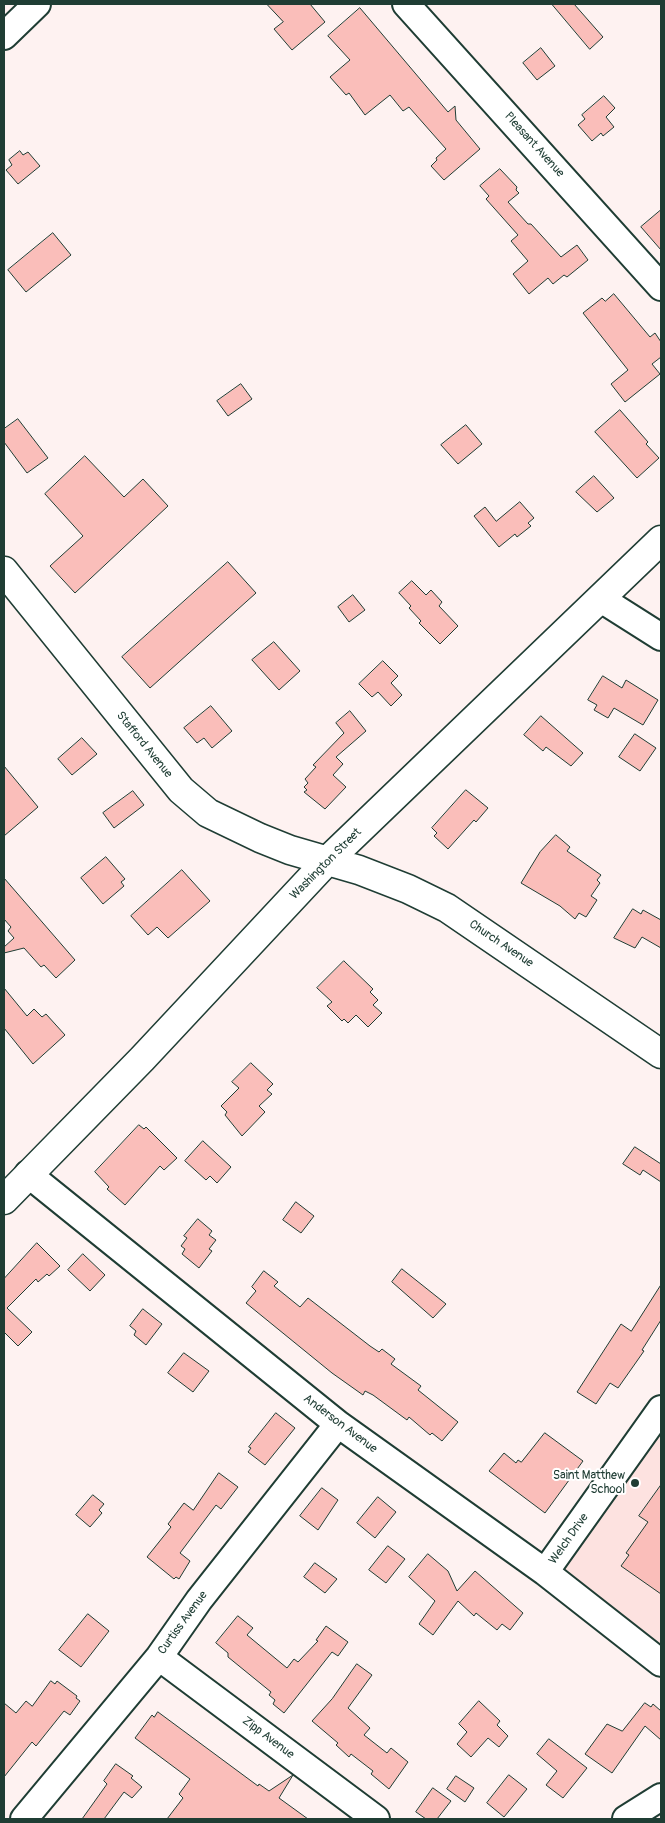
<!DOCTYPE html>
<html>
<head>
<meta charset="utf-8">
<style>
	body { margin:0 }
	#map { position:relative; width:665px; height:1823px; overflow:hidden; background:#fef2f1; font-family:Pangolin,sans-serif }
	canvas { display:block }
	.frame { position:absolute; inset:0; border:5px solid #1f3d34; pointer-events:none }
</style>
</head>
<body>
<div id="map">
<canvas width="665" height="1823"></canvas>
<div class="frame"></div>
</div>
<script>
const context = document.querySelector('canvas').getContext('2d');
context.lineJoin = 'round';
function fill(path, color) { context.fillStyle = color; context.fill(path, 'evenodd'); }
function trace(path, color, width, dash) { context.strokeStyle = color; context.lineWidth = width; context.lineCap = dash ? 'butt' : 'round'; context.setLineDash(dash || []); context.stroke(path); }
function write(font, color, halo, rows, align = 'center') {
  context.font = font + ' Pangolin,sans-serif'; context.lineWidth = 4; context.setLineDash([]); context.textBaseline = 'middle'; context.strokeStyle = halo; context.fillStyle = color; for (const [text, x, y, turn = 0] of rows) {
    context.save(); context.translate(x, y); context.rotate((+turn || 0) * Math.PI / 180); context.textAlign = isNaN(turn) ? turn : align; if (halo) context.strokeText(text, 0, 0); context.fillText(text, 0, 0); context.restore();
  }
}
fill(new Path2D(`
	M661 1409V1663L545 1572Z`), '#fde2e0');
const building = new Path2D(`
	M267 4H310L325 22 292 50 274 29 283 22Z
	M552 4H574L603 37 590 49Z
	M360 8 448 112 455 106 456 120 480 149 444 180 431 166 437 160 436 158 446 149 409 107 403 111 390 95 365 115 349 93 346 95 330 77 350 60 328 36Z
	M541 48 555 66 537 80 523 63Z
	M604 96 615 108 606 117 614 127 603 136 601 133 592 141 578 125 585 119 582 115Z
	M20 151 23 155 28 152 40 166 18 184 6 170 12 165 9 160Z
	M500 169 517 187 516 190 519 193 508 202 528 224H531L561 257 577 245 588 260 567 277 564 275 553 284 548 278 529 294 513 274 528 261 511 241 518 235 486 199 489 196 480 186Z
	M661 210V250L641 227Z
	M53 233 71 255 26 292 8 270Z
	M614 294 650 337 655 333 661 342V357L652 364 660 374 625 402 611 384 628 370 583 313 602 298 605 301Z
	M241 384 252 399 228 416 217 401Z
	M620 410 648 442 646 444 659 458 637 478 595 432Z
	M18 419 48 458 27 473 4 442V429Z
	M466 425 482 444 458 464 441 445Z
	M85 456 124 497 143 479 168 506 75 593 50 566 83 536 45 494Z
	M594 476 614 498 597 512 576 492Z
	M520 502 534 518 528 523 531 526 517 537 515 534 499 547 474 516 485 507 496 521Z
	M228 562 256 593 150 688 122 657Z
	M412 581 426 595 431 590 442 602 439 606 458 626 440 644 419 623 421 621 409 608 411 606 399 593Z
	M353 595 365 610 349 622 338 607Z
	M274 642 300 671 279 690 252 660Z
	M383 661 398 676 391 683 402 695 391 706 378 692 372 697 359 684Z
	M603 676 622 688 626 680 658 700 643 725 614 708 608 718 594 710 597 705 588 700Z
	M211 706 232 731 212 748 204 738 197 743 184 728Z
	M350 711 366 731 336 757 343 764 333 775 346 787 325 809 304 792 307 790 304 787 308 783 305 779 316 767 313 765 344 733 336 723Z
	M541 716 583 753 571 766 546 747 543 751 524 735Z
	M635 734 656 748 640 771 619 757Z
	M82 738 97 754 72 775 58 759Z
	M4 766 38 807 4 836Z
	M466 790 488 808 476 822 474 820 448 849 434 836 437 833 432 828Z
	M133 791 144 805 114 828 103 813Z
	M556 835 570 847 567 851 601 875 597 880 600 883 591 896 597 900 586 917 579 913 575 919 560 906 521 883 540 852Z
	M106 857 125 879 121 882 124 886 103 904 81 878Z
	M182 870 210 901 168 938 157 927 148 935 131 916Z
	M4 878 75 960 56 978 44 965 41 967 24 948 4 953V947L14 938 8 931 11 927 4 919Z
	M633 909 641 914 643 910 661 920V948L642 937 635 948 614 938Z
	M344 961 373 989 370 992 378 1000 373 1005 382 1013 368 1027 356 1015 348 1023 344 1019 342 1021 327 1006 332 1002 317 988Z
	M4 988 27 1016 34 1009 42 1017 46 1014 65 1035 33 1064 4 1028Z
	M251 1063 273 1084 267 1090 272 1094 259 1106 265 1112 242 1136 225 1115 227 1112 221 1106 239 1088 232 1082Z
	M139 1125 144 1129 146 1127 177 1158 164 1170 160 1166 125 1205 107 1189 109 1187 95 1172Z
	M203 1141 231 1167 217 1183 210 1176 206 1180 185 1161Z
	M635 1147 661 1164V1182L643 1170 640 1175 623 1164Z
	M296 1202 314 1216 301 1233 283 1220Z
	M198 1219 212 1231 209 1235 216 1240 209 1249 212 1251 199 1268 182 1254 185 1249 181 1246 187 1238 184 1236Z
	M37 1243 60 1266 49 1276 47 1274 38 1282 36 1279 7 1308 32 1332 18 1346 4 1332V1279Z
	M83 1254 105 1275 90 1291 68 1270Z
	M402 1269 446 1304 433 1318 392 1282Z
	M264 1271 278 1282 274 1286 300 1307 308 1298 370 1346 379 1352 382 1349 395 1359 391 1364 421 1386 418 1390 458 1422 442 1441 432 1433 430 1435 409 1417 407 1420 373 1395 365 1391 363 1395 332 1373 246 1303 256 1291 252 1287Z
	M661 1285V1320L642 1350 644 1351 618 1388 610 1383 596 1404 577 1392 621 1324 631 1331Z
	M143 1309 162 1324 146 1345 134 1335 136 1331 130 1326Z
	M184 1353 209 1371 193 1392 168 1373Z
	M276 1413 295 1428 265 1465 248 1452 251 1448 249 1447Z
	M545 1433 583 1461 545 1513 489 1471 504 1453 516 1463 518 1460 521 1462Z
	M219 1473 238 1487 221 1509 216 1505 180 1553 190 1561 179 1579 176 1577 174 1579 147 1557 171 1527 168 1524 184 1503 193 1510Z
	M661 1485V1594L621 1566 629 1555 626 1553 648 1522 639 1516Z
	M322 1488 338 1500 318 1530 300 1516Z
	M93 1495 104 1504 99 1510 102 1513 90 1527 76 1515Z
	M378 1497 396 1512 375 1538 357 1523Z
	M388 1546 405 1559 386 1583 369 1570Z
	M428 1554 448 1571 457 1591 475 1571 523 1613 510 1630 502 1624 497 1630 476 1613 474 1616 458 1601 433 1635 419 1624 435 1601 409 1577Z
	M315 1563 337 1579 325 1593 304 1577Z
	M88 1614 109 1631 81 1667 59 1650Z
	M238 1616 253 1628 247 1635 287 1668 294 1659 298 1662 318 1641 316 1640 326 1626 348 1642 338 1656 332 1652 284 1713 273 1704 275 1700 269 1695 271 1692 228 1657V1653L216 1643Z
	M357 1664 372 1675 348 1708 370 1728 364 1735 387 1753 391 1748 408 1762 389 1789 371 1774 373 1771 351 1754 349 1757 336 1745 338 1743 312 1721 332 1699Z
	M51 1681 55 1684 57 1681 77 1696 76 1698 80 1701 70 1715 64 1711 36 1746 32 1742 4 1777V1703L16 1713 26 1701 32 1706Z
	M479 1701 500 1721 497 1725 508 1736 499 1747 488 1738 471 1757 457 1744 467 1732 459 1724Z
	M645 1703 651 1707 653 1704 661 1711V1740L645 1726 612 1773 585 1754 607 1724 622 1731Z
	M158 1712 258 1786 259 1784 269 1791 293 1775 279 1798 308 1819H167L183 1798 179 1794 190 1779 135 1738 152 1715 154 1717Z
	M549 1739 587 1768 563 1798 546 1785 557 1771 537 1754Z
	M116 1764 133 1776 131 1778 142 1787 132 1798 124 1792 104 1819H82L107 1784 104 1781Z
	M509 1775 527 1789 504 1817 487 1803Z
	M456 1776 474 1788 465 1802 447 1789Z
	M433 1788 451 1801 437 1819H426L416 1812Z`);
fill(building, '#fabeba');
trace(building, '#1f3d34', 1);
const minor = new Path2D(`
	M406 4 661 287
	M4 36 37 4
	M601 599 661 637
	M28 1174 338 1424 545 1572 661 1663
	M545 1572 661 1409
	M159 1657 376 1819
	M24 1819 159 1657 199 1600 338 1424
	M626 1819 661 1797`);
const major = new Path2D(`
	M4 571 181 790 208 813 260 838 290 850 359 870 408 889 447 908 661 1054
	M4 1200 142 1059 328 860 661 540`);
trace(minor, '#1f3d34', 30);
trace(major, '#1f3d34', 31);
trace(minor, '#fff', 26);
trace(major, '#fff', 28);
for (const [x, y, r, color] of [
	[635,1483,5,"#1f3d34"]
]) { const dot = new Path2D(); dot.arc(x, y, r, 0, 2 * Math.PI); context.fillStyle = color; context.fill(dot); trace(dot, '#fff', 2); }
write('12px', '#1f3d34', '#fff', [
	["Pleasant Avenue",534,145,48],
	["Stafford Avenue",144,745,51],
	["Washington Street",326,864,-45],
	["Church Avenue",501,944,34],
	["Anderson Avenue",340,1424,37],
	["Welch Drive",569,1539,-55],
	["Curtiss Avenue",183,1623,-54],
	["Zipp Avenue",268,1738,37]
]);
write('12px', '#1f3d34', '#fff', [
	["Saint Matthew",625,1476],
	["School",625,1490]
], 'right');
</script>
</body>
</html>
